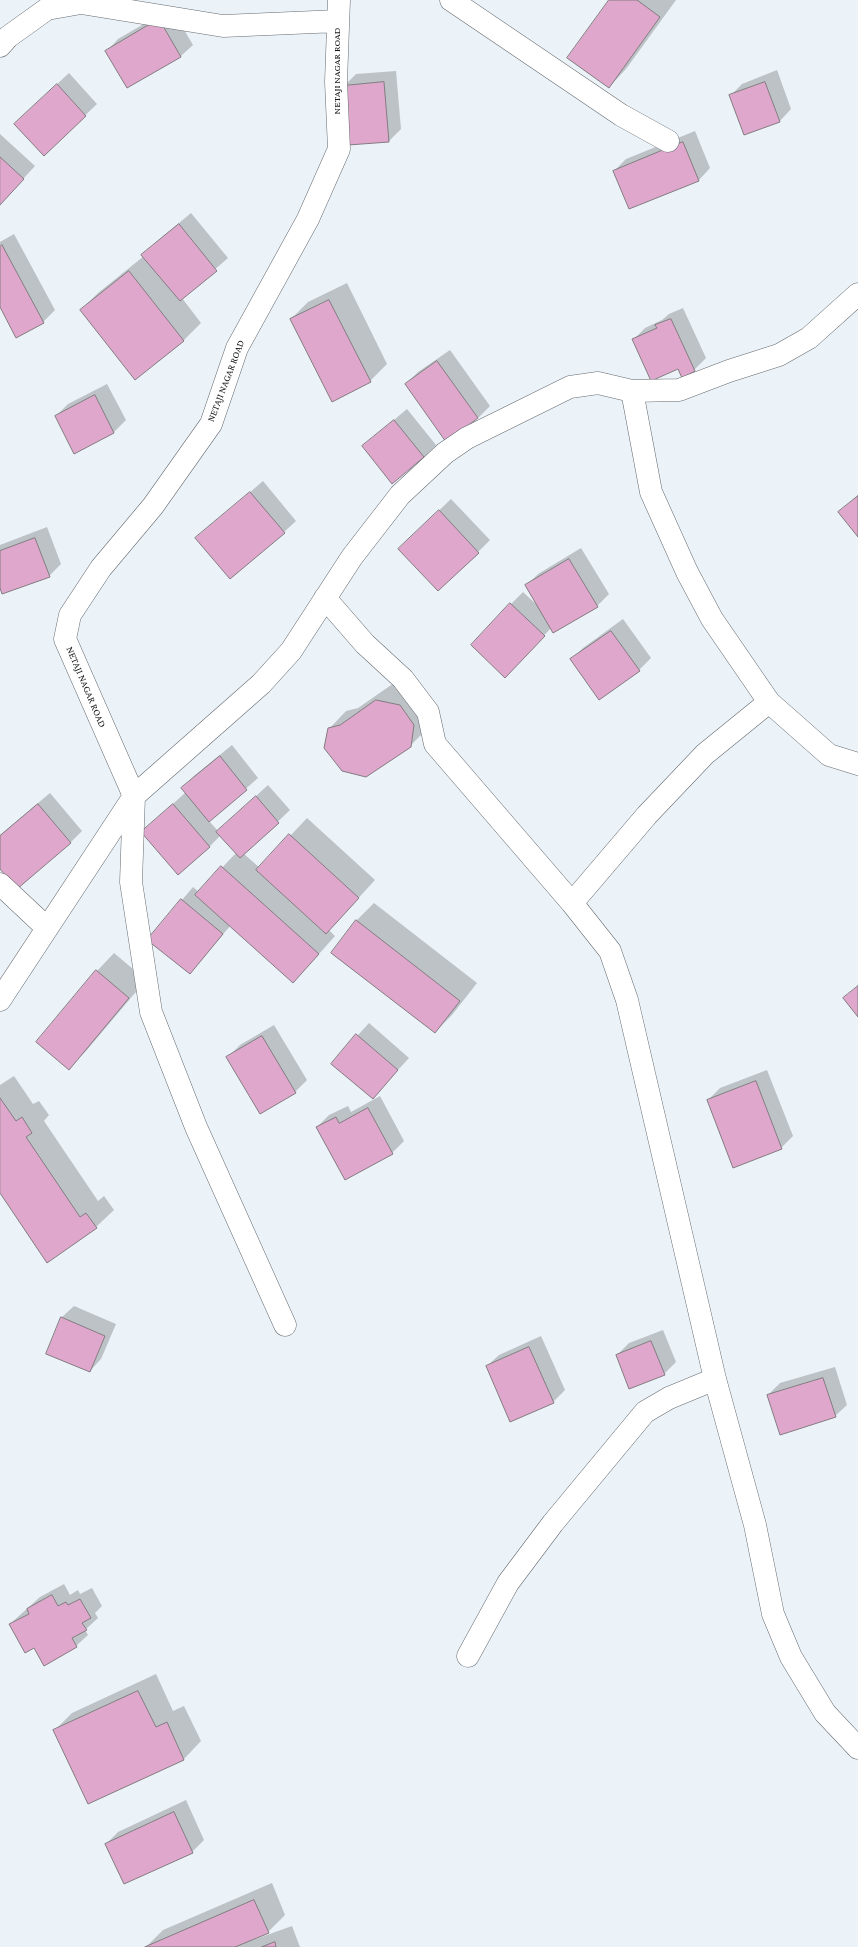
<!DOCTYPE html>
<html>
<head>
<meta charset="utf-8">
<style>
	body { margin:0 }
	canvas { display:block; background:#ebf2f8 }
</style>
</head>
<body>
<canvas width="858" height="1947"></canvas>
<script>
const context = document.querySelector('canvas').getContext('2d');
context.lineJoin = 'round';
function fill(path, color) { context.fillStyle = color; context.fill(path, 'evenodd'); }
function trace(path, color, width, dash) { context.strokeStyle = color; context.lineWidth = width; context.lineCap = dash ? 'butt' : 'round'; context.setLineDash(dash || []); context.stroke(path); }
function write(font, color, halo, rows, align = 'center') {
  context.font = font + ' "Crimson Pro",serif'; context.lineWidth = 3.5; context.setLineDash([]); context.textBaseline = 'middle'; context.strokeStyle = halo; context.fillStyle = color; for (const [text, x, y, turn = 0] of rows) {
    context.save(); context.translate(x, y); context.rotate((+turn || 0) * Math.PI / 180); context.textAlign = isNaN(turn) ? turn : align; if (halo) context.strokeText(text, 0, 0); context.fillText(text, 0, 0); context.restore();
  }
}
fill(new Path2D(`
	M610 0H676L626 69 609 87Z
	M171 8 193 45 181 56 128 87 107 51 118 39Z
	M777 70 791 109 780 121 730 96 742 84Z
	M396 71 401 129 389 141 349 144 344 86 356 74Z
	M69 73 97 104 44 155 27 112Z
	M695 131 710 168 699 180 629 208 614 171 626 159Z
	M0 134 35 166 0 204Z
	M191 213 228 258 182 298 201 323 184 340 136 378 81 310 98 293 144 256 143 255 155 243Z
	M14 234 55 310 43 322 0 305V242Z
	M347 283 387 364 370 381 291 319 308 302Z
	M683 308 706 358 694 370 678 368 633 340 645 328 662 320 669 314Z
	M450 350 490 406 478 418 446 440 406 384 418 372Z
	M107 384 126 420 114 432 74 452 56 416 68 404Z
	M407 409 436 445 424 457 363 446Z
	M263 481 296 521 284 532 197 538Z
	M858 495V536L839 512Z
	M451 499 490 540 478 552 411 537Z
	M47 527 61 564 49 576 0 585V545Z
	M581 548 609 594 597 606 551 628 517 665 511 604 523 592 538 606 526 586 538 574Z
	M623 619 651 658 639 670 572 659 583 648Z
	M394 683 428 728 410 746 329 729 346 711 358 708Z
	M232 745 258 778 209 821 218 831 268 785 290 810 244 854 260 868 307 818 375 880 329 930 335 936 310 964 231 925 190 973 149 939 193 887 199 892 236 853 220 836 209 847 142 832 186 792 183 788 194 776Z
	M50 793 82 831 70 843 0 868V835Z
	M374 903 477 983 452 1015 435 1032 356 921Z
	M114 953 146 980 86 1051 69 1068 37 1042 97 971Z
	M369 1023 409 1058 372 1098 332 1064Z
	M274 1025 307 1080 295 1092 228 1057 240 1045Z
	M767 1070 793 1136 781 1148 708 1100 720 1088Z
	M14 1076 33 1104 39 1101 49 1115 44 1121 98 1201 104 1196 114 1210 96 1227 0 1191V1085Z
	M380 1096 404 1141 392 1153 317 1127 329 1115 348 1106 351 1112Z
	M74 1306 116 1324 101 1359 90 1371 62 1317Z
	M663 1330 676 1362 664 1374 617 1355 629 1343Z
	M541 1336 565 1390 553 1402 487 1366 499 1355Z
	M835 1367 847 1405 835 1416 768 1395 780 1383Z
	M64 1584 70 1595 78 1590 80 1594 92 1588 102 1606 95 1613 98 1618 85 1630 88 1635 76 1646 34 1647 10 1624 40 1597Z
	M156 1674 173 1711 184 1706 201 1741 184 1759 88 1803 55 1730 72 1713Z
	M186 1800 204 1840 192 1852 106 1844 118 1832Z
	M272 1883 285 1915 268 1932 252 1939 253 1940 292 1926 300 1947H146L163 1930Z`), '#0003');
const building = new Path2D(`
	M609 0H637L660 17 609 88 567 58Z
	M159 19 181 57 127 88 105 51Z
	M384 82 389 142 348 145 343 86Z
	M765 82 780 122 744 135 729 95Z
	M57 84 86 116 44 156 14 124Z
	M683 142 699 181 629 209 613 171Z
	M0 157 24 179 0 205Z
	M179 224 217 271 180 301 141 255Z
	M2 245 44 323 16 338 0 307V247Z
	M129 271 184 341 135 380 80 310Z
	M329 300 371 382 332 402 290 319Z
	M671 319 695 371 682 378 678 369 651 381 632 339 657 328 655 325Z
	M437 361 478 418 446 442 405 384Z
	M95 395 114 433 74 454 55 416Z
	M394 420 424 457 392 484 362 446Z
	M250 492 285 533 230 579 195 538Z
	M858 496V537L838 512Z
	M439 510 479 553 438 591 398 549Z
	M35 538 50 577 2 594 0 588V551Z
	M569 559 598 607 553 633 525 585Z
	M510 603 545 636 505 678 471 645Z
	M611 631 640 671 599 700 570 659Z
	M376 700 400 705 414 725 411 747 366 777 342 771 324 748 328 728 340 725Z
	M220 756 247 790 209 822 181 788Z
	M256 796 279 823 240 858 216 832Z
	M38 804 71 843 17 889 0 869V836Z
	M173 804 210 847 178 875 141 832Z
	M289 834 359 898 326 934 256 870Z
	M221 866 319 954 293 983 195 895Z
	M181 899 223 934 190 974 147 940Z
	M356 920 460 1001 435 1033 331 953Z
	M96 970 129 998 69 1070 36 1042Z
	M858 986V1017L843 998Z
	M356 1034 398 1070 373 1099 331 1064Z
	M262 1036 296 1093 260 1114 226 1057Z
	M756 1081 782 1149 733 1168 707 1100Z
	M0 1098 16 1121 22 1117 32 1133 26 1137 80 1217 86 1213 97 1228 47 1263 0 1193Z
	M368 1108 393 1154 345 1180 316 1127 336 1117 339 1123Z
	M61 1317 105 1336 90 1372 46 1354Z
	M651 1341 665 1375 629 1389 616 1355Z
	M529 1347 554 1403 510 1422 486 1366Z
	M823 1378 836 1417 780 1435 767 1395Z
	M52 1595 58 1606 66 1602 68 1605 80 1599 91 1618 82 1623 87 1630 72 1638 77 1647 44 1666 34 1648 25 1653 9 1624 29 1614 27 1609Z
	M138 1691 156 1727 167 1722 184 1760 88 1804 53 1730Z
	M174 1812 193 1853 124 1884 105 1844Z
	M254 1900 269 1933 235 1947H145Z
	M275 1942 276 1947H262Z`);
fill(building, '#e0a7cc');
trace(building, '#837c80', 1);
const minor = new Path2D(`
	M451 0 621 115 668 141
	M0 46 8 37 47 9 81 3 223 26 338 21
	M632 391 651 492 687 572 712 619 769 702 829 755 858 764
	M325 598 365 644 403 679 428 712 435 744 572 903 610 951 627 1000 715 1379 755 1525 773 1614 791 1657 825 1713 858 1748
	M0 884 47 928
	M572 903 647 815 705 754 769 702
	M0 1000 134 796 261 684 291 651 352 557 400 495 445 453 467 438 570 387 598 383 632 391 679 390 729 371 779 355 809 338 858 294
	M285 1325 196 1127 151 1012 131 882 134 796 65 639 70 615 101 568 153 506 211 424 237 348 308 219 339 149 336 82 339 0
	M468 1656 508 1583 553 1523 645 1412 669 1398 715 1379`);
trace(minor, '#656b70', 23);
trace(minor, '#fff', 22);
write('10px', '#141618', '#fefefe', [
	["NETAJI NAGAR ROAD",337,71,-90],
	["NETAJI NAGAR ROAD",226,381,-69],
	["NETAJI NAGAR ROAD",86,687,67]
]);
</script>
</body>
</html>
